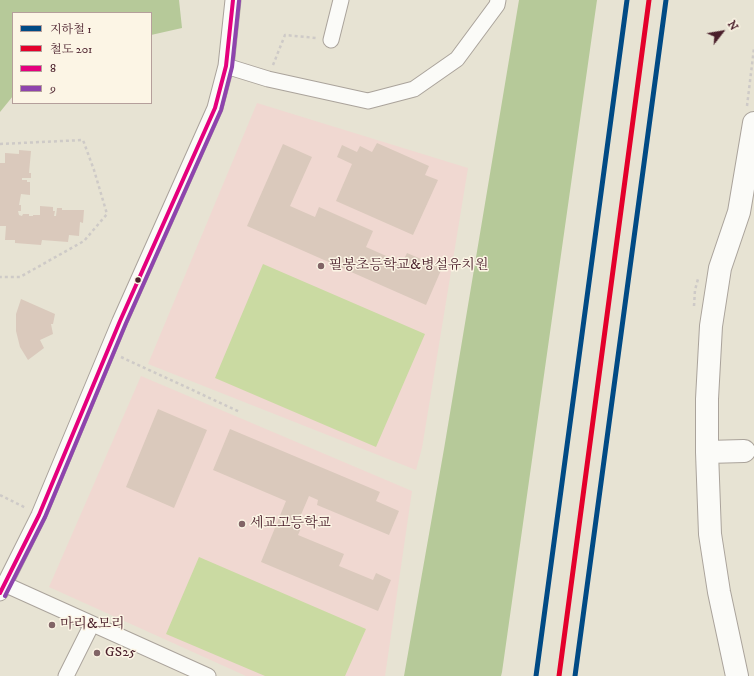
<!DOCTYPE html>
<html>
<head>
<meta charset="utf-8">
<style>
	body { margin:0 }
	#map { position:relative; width:754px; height:676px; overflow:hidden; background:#e7e3d3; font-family:"IM FELL DW Pica","Noto Serif KR",serif }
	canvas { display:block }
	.legend { position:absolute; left:12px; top:12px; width:140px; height:92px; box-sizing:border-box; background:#fcf5e5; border:1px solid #b59f9b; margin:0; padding:5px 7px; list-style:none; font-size:12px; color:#4a1f2b }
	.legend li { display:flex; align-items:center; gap:8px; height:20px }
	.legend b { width:20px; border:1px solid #b59f9b }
	.north { position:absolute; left:702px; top:12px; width:40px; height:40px; -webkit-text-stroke:3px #fcf5e5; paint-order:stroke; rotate:59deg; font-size:11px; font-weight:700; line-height:16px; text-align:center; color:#4a1f2b }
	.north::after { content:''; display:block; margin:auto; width:14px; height:18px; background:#4a1f2b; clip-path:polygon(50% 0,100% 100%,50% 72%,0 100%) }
</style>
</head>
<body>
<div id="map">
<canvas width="754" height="676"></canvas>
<ul class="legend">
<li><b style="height:5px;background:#004a85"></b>지하철 1</li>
<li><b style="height:5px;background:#e4002b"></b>철도 201</li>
<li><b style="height:5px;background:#e5007d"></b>8</li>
<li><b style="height:5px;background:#8e44ad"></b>9</li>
</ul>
<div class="north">N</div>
</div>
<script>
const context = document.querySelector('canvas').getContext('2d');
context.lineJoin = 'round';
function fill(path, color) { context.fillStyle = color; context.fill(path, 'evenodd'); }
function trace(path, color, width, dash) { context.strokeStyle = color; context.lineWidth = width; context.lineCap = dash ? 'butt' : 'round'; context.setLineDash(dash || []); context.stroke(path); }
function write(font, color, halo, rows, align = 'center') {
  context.font = font + ' "IM FELL DW Pica","Noto Serif KR",serif'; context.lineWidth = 3; context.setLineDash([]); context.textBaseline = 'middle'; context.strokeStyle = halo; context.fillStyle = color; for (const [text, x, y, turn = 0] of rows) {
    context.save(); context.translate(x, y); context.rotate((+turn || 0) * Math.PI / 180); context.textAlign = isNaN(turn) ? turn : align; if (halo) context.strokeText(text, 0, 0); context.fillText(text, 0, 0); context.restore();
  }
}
fill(new Path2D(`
	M257 103 468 168 422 448 416 470 148 364Z
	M141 376 412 491 385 676H246L49 587Z`), '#f0d8d1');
fill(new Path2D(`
	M263 264 425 334 376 447 215 378Z
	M199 557 366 629 345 676H265L166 634Z`), '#cadaa2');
fill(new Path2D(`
	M0 0H179L182 28 151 35V13H13V96L0 112Z
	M519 0H597L502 672 501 676H404L444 449Z`), '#b6c999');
fill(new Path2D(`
	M377 143 429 166 425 175 438 180 413 235 336 201 352 164 337 157 342 145 357 152 360 146 372 152Z
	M283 144 312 157 290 206 315 217 319 207 373 231 366 247 402 263 407 253 442 268 426 305 247 226Z
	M19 150 31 151 29 173H31V178H22V180H27V182H30V195L21 194 19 205H21V211H18L19 215 22 216 23 214H29V216H33V215H40V206L53 207V211H55L54 216H56L57 208H62V210H84L83 223 80 222 79 236 69 235 68 242 42 240 41 245 15 243V240H5L6 226H0V163H5V153L19 154Z
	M21 299 55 314 53 324H51L53 334 40 340 44 348 28 360 20 347 16 331V314Z
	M158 409 207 430 174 508 126 487Z
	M230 429 380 492 376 501 399 511 389 535 317 505 318 500 309 496 297 524 302 526 298 535 344 554 339 566 373 580 376 573 391 580 378 611 261 562 286 501 213 470Z`), '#dac9bc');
const minor = new Path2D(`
	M331 40 341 0
	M226 66 268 79 368 101 414 89 457 59 497 5 498 0
	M4 584 208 676
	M0 593 39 515 120 321 215 108 226 66 233 0
	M66 676 92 624`);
const primary = new Path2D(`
	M707 452 744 451
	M737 676 719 592 710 534 707 452V399L711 326 720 268 739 212 754 123`);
trace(minor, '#aaa39b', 17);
trace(primary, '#aaa39b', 24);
trace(new Path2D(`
	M273 65 285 35 316 38
	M747 106 754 48
	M0 144 83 140 94 170 107 214 84 241 20 277H0
	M694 306 695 290 698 279
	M121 357 240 412
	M0 495 26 508`), '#cecac7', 2.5, [3, 3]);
trace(minor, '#fbfbf8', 15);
trace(primary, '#fbfbf8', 22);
trace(new Path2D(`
	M0 593 39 515 120 321 215 108 226 66 233 0`), '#e5007d', 4);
trace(new Path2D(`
	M5 596 45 517 126 323 221 110 232 67 239 1`), '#8e44ad', 4);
trace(new Path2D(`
	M559 676 649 0`), '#e4002b', 5);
trace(new Path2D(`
	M536 676 627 0
	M575 676 666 0`), '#004a85', 5);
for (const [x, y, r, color] of [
	[321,266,4,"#816466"],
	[138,280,3.5,"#4a1f2b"],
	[242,524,4,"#816466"],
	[52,625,4,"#816466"],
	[97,653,4,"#816466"]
]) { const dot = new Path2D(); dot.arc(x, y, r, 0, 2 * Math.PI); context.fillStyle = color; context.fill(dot); trace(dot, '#fcf5e5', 1.5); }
write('14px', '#4a1f2b', '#fcf5e5', [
	["필봉초등학교&병설유치원",329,266],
	["세교고등학교",250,524],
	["마리&모리",60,625],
	["GS25",105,653]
], 'left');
</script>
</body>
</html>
